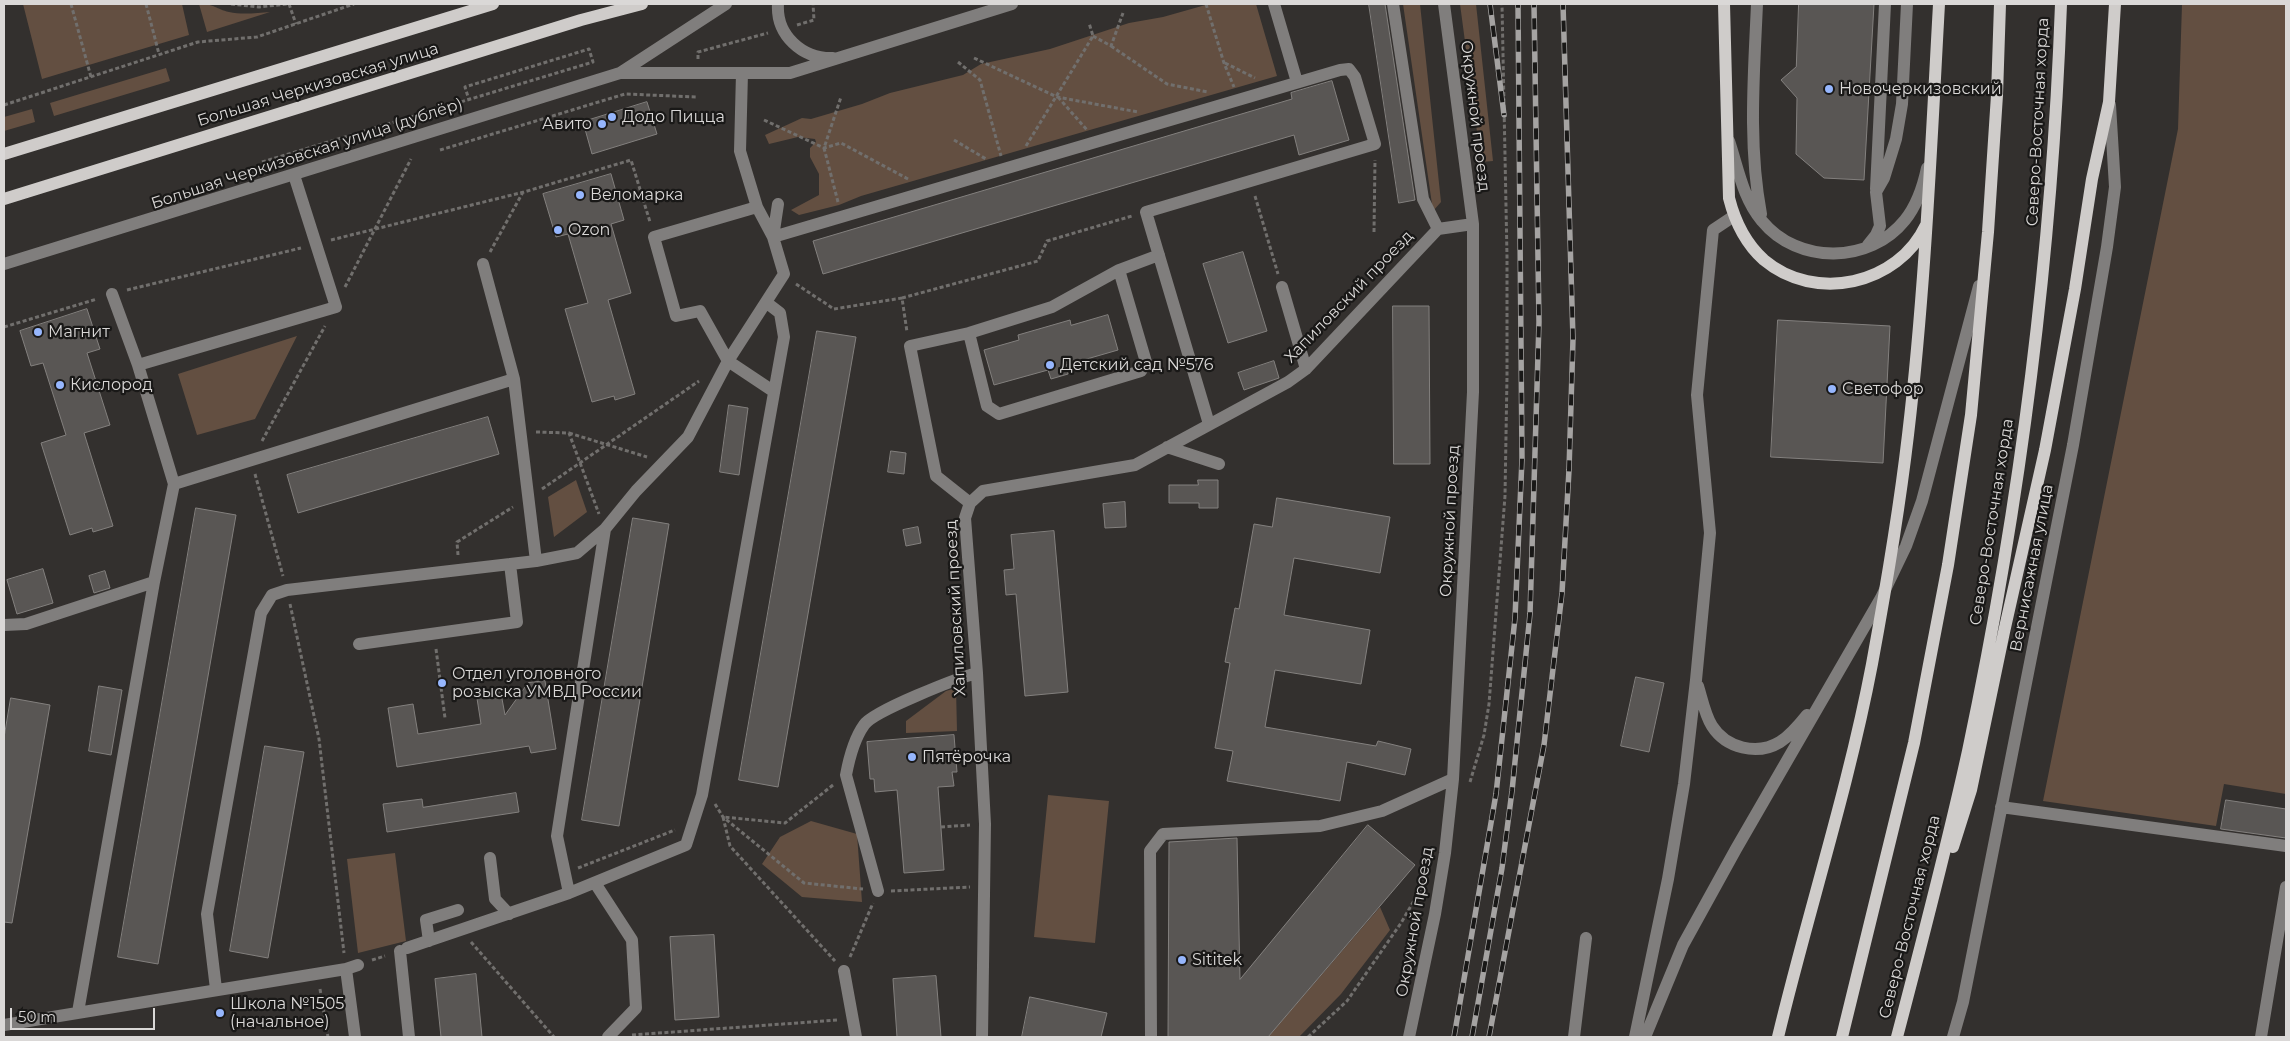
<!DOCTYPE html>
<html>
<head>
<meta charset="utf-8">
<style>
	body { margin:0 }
	#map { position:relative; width:2290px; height:1041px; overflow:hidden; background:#33302e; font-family:Montserrat,sans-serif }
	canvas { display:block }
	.frame { position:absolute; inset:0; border:5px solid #dad8d7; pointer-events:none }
	.scale { position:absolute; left:10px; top:1008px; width:145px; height:22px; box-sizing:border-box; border:2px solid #dad8d7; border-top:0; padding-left:6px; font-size:15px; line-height:18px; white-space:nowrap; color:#dad8d7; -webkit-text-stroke:4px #191817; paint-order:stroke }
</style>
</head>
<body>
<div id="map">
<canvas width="2290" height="1041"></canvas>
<div class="frame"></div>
<div class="scale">50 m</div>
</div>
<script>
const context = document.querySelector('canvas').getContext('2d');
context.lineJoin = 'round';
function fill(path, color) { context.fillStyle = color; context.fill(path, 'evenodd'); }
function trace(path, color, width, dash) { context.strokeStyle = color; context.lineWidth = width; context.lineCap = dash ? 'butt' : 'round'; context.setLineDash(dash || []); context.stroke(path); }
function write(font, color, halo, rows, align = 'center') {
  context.font = font + ' Montserrat,sans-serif'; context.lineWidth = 4.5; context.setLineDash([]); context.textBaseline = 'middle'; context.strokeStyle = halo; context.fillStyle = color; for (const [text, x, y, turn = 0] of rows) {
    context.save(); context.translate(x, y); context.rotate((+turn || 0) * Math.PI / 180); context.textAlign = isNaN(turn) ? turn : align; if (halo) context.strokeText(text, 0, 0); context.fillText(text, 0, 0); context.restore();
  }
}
fill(new Path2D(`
	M23 4H182L189 35 42 79Z
	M199 4C215 4 216 9 229 12 242 15 257 13 270 12L207 32Z
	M1209 4H1256L1277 76 861 196 839 205 799 215 791 210 819 195V174L810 157V148L816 142 815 139 798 137 769 144 765 135 802 118 811 119 862 104 890 93 963 75 981 64 1050 49 1129 23 1163 17Z
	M1403 4H1420L1441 202 1433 211Z
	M1460 4H1476L1493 161 1481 162Z
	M2182 4H2286V794L2224 784 2216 826 2043 801 2178 129Z
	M166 68 170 81 54 116 50 103Z
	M32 109 35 122 4 131V117Z
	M297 336 255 419 197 435 178 374Z
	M576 480 587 512 554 537 548 497Z
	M956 688 957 731 906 733V721L946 691Z
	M1048 795 1109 801 1095 943 1034 937Z
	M811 821 857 834 862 902 802 897 762 864 780 837Z
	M395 853 406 941 358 953 347 859Z
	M1380 907 1390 930 1341 994 1299 1037H1268Z`), '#634f41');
const building = new Path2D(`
	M1369 4H1385L1415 200 1399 203Z
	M1799 4H1874L1864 180 1824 178 1796 154 1797 98 1781 80 1796 67Z
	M1332 81 1349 140 1299 155 1294 135 823 274 813 241 1292 99 1291 93Z
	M647 102 657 134 592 154 583 122Z
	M611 174 624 220 611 224 631 293 608 300 635 394 615 400 614 396 592 402 565 309 588 303 568 234 556 237 543 194Z
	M1243 252 1267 331 1228 343 1203 264Z
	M1393 306H1429L1430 464H1394Z
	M87 309 100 349 87 353 110 425 84 433 113 526 93 532 92 528 70 535 41 443 66 435 43 363 31 366 20 331Z
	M1108 315 1118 350 1066 365 1068 374 1051 379 1048 370 994 385 984 350 1019 340 1018 335 1070 320 1071 325Z
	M1778 320 1890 326 1883 463 1771 457Z
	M817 331 856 337 778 787 739 780Z
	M1274 361 1279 378 1244 390 1238 373Z
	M729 405 748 408 739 475 720 472Z
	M488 417 499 454 298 513 287 475Z
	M891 451 906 453 904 474 888 472Z
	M1198 480H1218V508H1199V503H1169V485H1198Z
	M1277 498 1390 517 1380 573 1294 558 1284 615 1370 630 1361 684 1275 670 1265 727 1376 746 1378 741 1411 749 1405 775 1347 762 1340 801 1227 781 1233 751 1215 748 1230 663 1225 662 1235 608 1239 609 1254 524 1272 527Z
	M1125 502 1126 527 1105 528 1103 504Z
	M196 508 236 515 158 964 118 957Z
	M633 518 669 524 619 826 582 820Z
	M918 527 921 543 906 546 903 530Z
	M1054 531 1068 692 1025 696 1016 594 1006 595 1004 570 1014 569 1011 535Z
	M43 569 53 603 17 614 7 580Z
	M105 571 110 588 94 593 89 576Z
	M1636 677 1664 683 1649 752 1621 746Z
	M545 681 556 749 531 753 529 746 397 767 388 708 413 704 418 734 481 724 476 692 500 688 505 715 528 683Z
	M99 686 122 690 111 755 89 751Z
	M11 698 50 705 12 923 4 922V738Z
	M954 735 957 772H952L954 786 938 787 944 870 904 873 897 790 875 792 874 779H870L867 742Z
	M265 746 304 752 268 958 230 951Z
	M516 793 519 812 387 832 383 804 422 799 423 807Z
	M2226 800 2286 809V838L2221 829Z
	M1368 825 1415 865 1268 1037H1168L1169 842 1237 838 1240 979Z
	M714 935 719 1017 675 1020 670 937Z
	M476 974 482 1037H441L435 979Z
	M936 976 941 1037H897L893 979Z
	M1030 997 1107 1013 1101 1037H1022Z`);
fill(building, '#595654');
trace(building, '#83807e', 1);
trace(new Path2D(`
	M71 4 91 77
	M146 4 159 54
	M231 4 259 7 287 4
	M289 4 296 24
	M1206 4 1224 63 1234 87
	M797 25 814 20 813 4
	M1093 36 1111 46 1123 13
	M1111 46 1167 84 1208 92
	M974 58 1057 97 1138 112
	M698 59V52L768 33
	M958 62 980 80 1001 156
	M1225 63 1255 78
	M1058 97 1087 130
	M4 105 198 42 257 37 354 4
	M764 120 824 148 841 143 910 180
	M954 140 986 159
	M1026 146 1093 36 1089 23
	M440 150 625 94 697 97
	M262 162 593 62 589 49 465 87 469 100
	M1255 196 1278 274
	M838 202 824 148 841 97
	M1374 232 1375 160
	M331 240 524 192 631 160 650 222
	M490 252 523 192
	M796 284 834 309 902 298 907 332
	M345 287 411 159
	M127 290 301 248
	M902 298 1038 261 1047 241 1132 216
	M4 327 97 299
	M536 432 569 433 599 514
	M569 433 647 457
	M262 441 325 326
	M255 474 283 576
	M542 489 699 381
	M458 555 457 542 513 507
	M290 604 319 739 344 953
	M436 649 445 718
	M1470 782 1484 735 1489 704 1505 496 1507 376V257L1502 4
	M833 785 785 823 723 817 730 846 835 961
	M715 804 723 817 804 883 863 889
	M941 827 970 825
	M578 868 675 830
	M891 891 970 887
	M471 942 554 1037
	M850 957 873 903
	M372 960 385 956
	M320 989 328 1037
	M632 1035 838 1020
	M1308 1037 1347 1001 1401 923 1422 887`), '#716f6d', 3, [4, 2.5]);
trace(new Path2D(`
	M778 4C776 35 802 59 833 58
	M1274 4 1297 82
	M1393 4 1423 199 1438 229
	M1757 4C1754 73 1748 145 1761 214
	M620 73H790L1012 4
	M1729 141C1738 168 1743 199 1762 221 1798 265 1870 264 1905 220 1917 205 1923 187 1927 168
	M1876 189 1885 4
	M778 204 773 237 1340 70 1349 69 1355 77 1375 144 1146 212 1209 424
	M757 207 654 237 676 316 700 311 728 361 773 391
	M1868 245 1876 235 1880 226 1876 192 1884 178 1896 139 1902 104 1907 4
	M4 264 620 73 726 4
	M483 264 514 379 536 561
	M1282 287 1306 369
	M969 333 987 406 999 414 1141 371 1146 362 1119 270
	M138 365 336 307 294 175
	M1167 447 1219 464
	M174 484 514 379
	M970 503 936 476 910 346 969 333 1052 307 1119 270 1159 255
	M4 625 26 624 154 582
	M359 644 517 622 510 564
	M1698 686C1702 699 1705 715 1712 726 1726 748 1757 756 1780 742 1791 735 1799 725 1807 715
	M2001 807 2286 846
	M490 858 495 899 509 914
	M595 883 632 940 636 1008 608 1037
	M878 891 846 775C849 759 854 739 864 725 873 711 958 678 977 673
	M569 893 557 836 605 529 636 491 688 437 728 361 784 274 773 237 757 207 740 151 742 73
	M429 941 426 920 458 910
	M407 948 569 893 686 845 702 795 784 337 780 313 767 303
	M400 951 409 1037
	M346 969 355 1037
	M844 971 856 1037
	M216 989 207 914 261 613 272 595 287 590 536 561 577 553 605 529
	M78 1012 154 582 174 484 138 365 112 294
	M4 1025 346 969 358 965
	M982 1037 985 824 977 673 965 518 970 503 983 491 1135 465 1288 382 1306 369 1438 229 1473 224
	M1151 1037 1150 851 1163 834 1320 826 1382 811 1453 779
	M1409 1037 1435 914 1445 853 1453 779 1473 392V224L1444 4
	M1574 1037 1586 938
	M1635 1037 1668 879 1684 784 1696 680 1710 533 1697 395 1713 230 1734 216
	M1645 1037 1683 945 1736 849 1881 598 1906 546 1922 501 1979 286
	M1953 1037 1963 1002 2073 445 2107 247 2115 187 2110 105
	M2261 1037 2286 887`), '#807e7d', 12);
trace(new Path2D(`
	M1724 4 1729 198C1735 222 1745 243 1764 260 1815 303 1898 285 1926 225
	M4 154 493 4
	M4 199 581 20 642 4
	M1953 847 1971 790 2004 632 2045 450 2075 289 2092 179 2109 102 2115 4
	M1778 1037C1808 912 1848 790 1872 664 1886 588 1899 512 1908 435 1925 292 1931 148 1939 4
	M1842 1037 1914 743 1948 565 1971 415 1988 232 1997 95 2000 4
	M1897 1037C1922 942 1947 847 1968 751 2020 505 2052 254 2061 4`), '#cfccca', 12);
const rail = new Path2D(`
	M1490 4 1504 115
	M1454 1037 1496 794 1515 618 1522 459 1518 4
	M1472 1037 1502 868 1512 791 1530 614 1539 322 1534 4
	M1489 1037 1544 745 1562 593 1569 470 1573 339 1563 4`);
trace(rail, '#a5a3a2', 5.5);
trace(rail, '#191817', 4, [11]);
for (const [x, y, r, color] of [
	[1829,89,5,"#96b6fd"],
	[612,117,5,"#96b6fd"],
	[602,124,5,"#96b6fd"],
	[580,195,5,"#96b6fd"],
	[558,230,5,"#96b6fd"],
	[38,332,5,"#96b6fd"],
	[1050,365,5,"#96b6fd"],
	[60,385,5,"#96b6fd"],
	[1832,389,5,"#96b6fd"],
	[442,683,5,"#96b6fd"],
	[912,757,5,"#96b6fd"],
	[1182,960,5,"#96b6fd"],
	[220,1013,5,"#96b6fd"]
]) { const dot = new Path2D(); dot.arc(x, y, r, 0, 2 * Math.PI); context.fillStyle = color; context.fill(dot); trace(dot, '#191817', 2); }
write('16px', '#dad8d7', '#191817', [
	["Большая Черкизовская улица",318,85,-17],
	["Окружной проезд",1475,116,83],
	["Северо-Восточная хорда",2038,122,-87],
	["Большая Черкизовская улица (дублёр)",307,154,-18],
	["Хапиловский проезд",1349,297,-46],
	["Окружной проезд",1450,521,-87],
	["Северо-Восточная хорда",1992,522,-81],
	["Вернисажная улица",2032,568,-79],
	["Хапиловский проезд",956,608,-93],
	["Северо-Восточная хорда",1910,917,-76],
	["Окружной проезд",1415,922,-80]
]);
write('16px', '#dad8d7', '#191817', [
	["Новочеркизовский",1839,89],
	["Додо Пицца",622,117],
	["Авито",592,124,"right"],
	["Веломарка",590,195],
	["Ozon",568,230],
	["Магнит",48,332],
	["Детский сад №576",1060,365],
	["Кислород",70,385],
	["Светофор",1842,389],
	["Отдел уголовного",452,674],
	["розыска УМВД России",452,692],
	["Пятёрочка",922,757],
	["Sititek",1192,960],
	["Школа №1505",230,1004],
	["(начальное)",230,1022]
], 'left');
</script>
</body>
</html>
